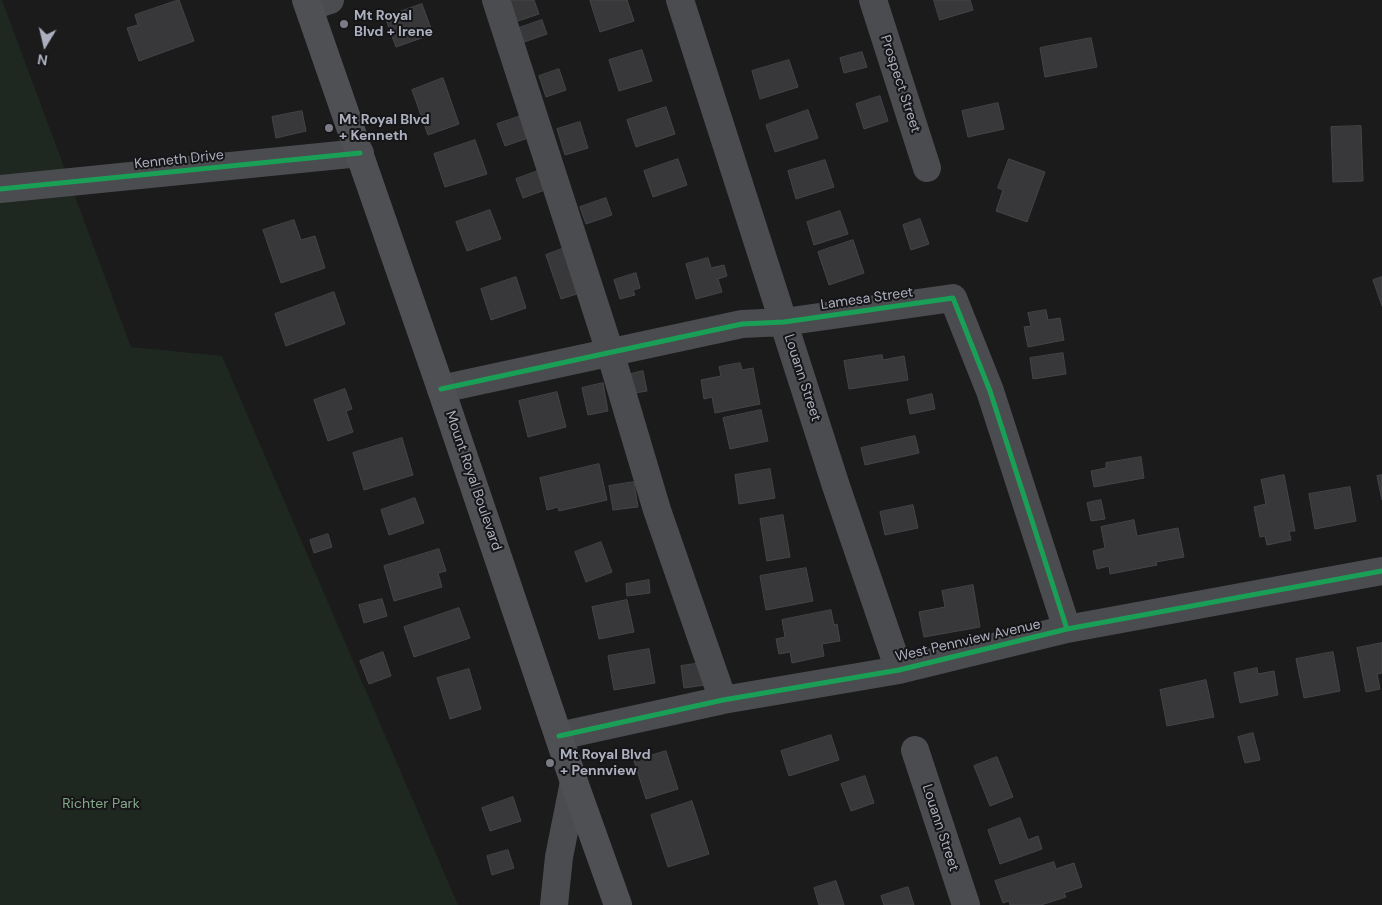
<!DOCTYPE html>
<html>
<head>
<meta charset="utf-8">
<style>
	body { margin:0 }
	#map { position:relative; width:1382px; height:905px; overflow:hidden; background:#1b1b1c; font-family:"DM Sans",sans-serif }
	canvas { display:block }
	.north { position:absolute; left:20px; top:20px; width:50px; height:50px; -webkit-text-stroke:4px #161518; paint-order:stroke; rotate:189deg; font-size:14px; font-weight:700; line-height:20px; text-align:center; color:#acafbd }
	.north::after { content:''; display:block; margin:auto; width:18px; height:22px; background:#acafbd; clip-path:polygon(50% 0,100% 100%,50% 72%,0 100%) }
</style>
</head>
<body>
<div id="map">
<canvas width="1382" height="905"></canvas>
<div class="north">N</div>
</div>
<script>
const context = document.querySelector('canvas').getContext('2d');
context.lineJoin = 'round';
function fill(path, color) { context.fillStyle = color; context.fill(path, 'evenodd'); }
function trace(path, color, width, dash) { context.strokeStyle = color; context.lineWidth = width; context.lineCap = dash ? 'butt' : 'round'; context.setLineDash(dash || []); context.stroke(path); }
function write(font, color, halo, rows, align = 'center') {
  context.font = font + ' "DM Sans",sans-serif'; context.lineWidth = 4; context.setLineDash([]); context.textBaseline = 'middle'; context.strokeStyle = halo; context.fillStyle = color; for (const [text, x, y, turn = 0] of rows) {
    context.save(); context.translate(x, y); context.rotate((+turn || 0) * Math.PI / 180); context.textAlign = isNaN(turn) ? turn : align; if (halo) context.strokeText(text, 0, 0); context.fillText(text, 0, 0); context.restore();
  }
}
fill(new Path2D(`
	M0 0H2L131 347 222 356 458 905H0Z`), '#1f2721');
const building = new Path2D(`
	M179 0 194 41 139 61 127 28 138 25 135 15Z
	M511 0H534L539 14 518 21Z
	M594 0H627L634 21 600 32 590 1Z
	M934 0H970L973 10 940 20Z
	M422 4 433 34 396 47 385 17Z
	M542 20 547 34 524 42 519 28Z
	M1091 38 1097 67 1045 77 1040 48Z
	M642 50 652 81 619 91 609 60Z
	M862 52 867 67 844 73 840 58Z
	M789 60 798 87 760 99 752 71Z
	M559 69 566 90 546 97 539 76Z
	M443 78 459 124 428 135 412 90Z
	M880 96 888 121 864 129 856 104Z
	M998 103 1004 129 968 137 962 111Z
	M666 107 675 134 636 147 627 120Z
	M808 110 818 138 775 152 766 125Z
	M302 111 306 131 276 138 272 117Z
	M521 116 528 138 505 146 497 124Z
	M580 122 588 148 565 155 557 129Z
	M1361 126 1363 181 1333 182 1331 127Z
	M475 140 487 174 445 187 434 154Z
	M678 159 687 185 653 197 644 171Z
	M1009 159 1045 172 1027 222 996 211 1003 190 998 188Z
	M825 160 834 187 796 199 788 171Z
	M538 171 545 190 523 198 516 179Z
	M606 198 612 215 586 224 580 207Z
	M490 210 501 239 467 251 456 222Z
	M840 211 848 234 814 245 807 222Z
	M920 219 929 244 911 250 903 225Z
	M294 220 301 240 315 236 325 268 281 283 263 230Z
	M853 240 864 273 829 285 818 252Z
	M567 247 583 292 561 299 546 255Z
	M708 258 711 268 724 265 727 276 718 279 722 292 696 299 686 264Z
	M636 273 640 288 633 290 635 295 620 299 614 280Z
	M516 277 526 308 491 320 481 289Z
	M1382 277V306L1373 280Z
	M334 292 345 324 286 346 275 314Z
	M1046 310 1048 320 1060 318 1064 340 1028 347 1024 327 1031 326 1028 313Z
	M1063 353 1066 374 1033 379 1030 358Z
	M882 355 883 360 904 356 908 380 849 389 844 361Z
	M740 363 742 370 753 368 760 404 715 413 712 397 704 399 701 380 721 376 719 367Z
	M643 371 647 391 635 393 631 374Z
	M603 383 608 411 588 415 582 388Z
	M345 389 352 409 346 411 353 432 328 441 314 400Z
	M557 392 566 427 528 437 519 401Z
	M932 394 935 409 910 414 907 400Z
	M761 410 768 441 730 449 723 418Z
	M915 436 919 453 865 465 861 448Z
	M402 438 413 475 364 490 353 453Z
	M1141 457 1144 478 1094 487 1091 471 1106 468V463Z
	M599 464 607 500 559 511 558 507 547 510 540 478Z
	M770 469 775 498 739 504 735 475Z
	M1284 475 1295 531H1289L1291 540 1267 545 1265 536 1260 537 1254 507 1266 504 1261 480Z
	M1382 475V500L1377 476Z
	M634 482 638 507 613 510 609 486Z
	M1350 487 1356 521 1315 529 1309 494Z
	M415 498 424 523 389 535 381 510Z
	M1101 500 1105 519 1091 521 1087 503Z
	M913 505 918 528 885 535 880 512Z
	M783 515 790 557 767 561 760 519Z
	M1134 520 1137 536 1178 528 1184 557 1156 562 1157 565 1110 574 1109 566 1097 569 1093 551 1105 548 1101 527Z
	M328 534 332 547 314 553 310 540Z
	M601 542 612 572 586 582 575 552Z
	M439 549 446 571 438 573 442 587 394 601 384 566Z
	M806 568 813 601 766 610 760 576Z
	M649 580 650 593 627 596 626 584Z
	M973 585 980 627 924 637 919 612 945 607 942 591Z
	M382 599 387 616 364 623 359 605Z
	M627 600 634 632 599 639 592 607Z
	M459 608 470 638 414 657 404 627Z
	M831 610 834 625 837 624 840 641 822 644 824 656 792 663 790 652 779 654 776 639 785 637 782 620Z
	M1382 643V673L1377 674 1380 689 1366 692 1357 648Z
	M649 649 655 683 614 690 608 656Z
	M383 652 391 676 369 684 360 661Z
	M1333 652 1340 691 1304 698 1296 659Z
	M702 663 705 685 684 688 681 666Z
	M1257 668 1258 674 1274 671 1278 695 1240 703 1234 673Z
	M469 669 481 709 450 719 437 678Z
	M1206 680 1214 717 1167 726 1160 690Z
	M1253 733 1260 760 1245 763 1238 737Z
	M831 735 839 760 789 776 781 751Z
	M666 751 678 789 646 799 634 761Z
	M997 757 1013 797 990 806 974 766Z
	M865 776 874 803 851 811 841 784Z
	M513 797 521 821 490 831 482 808Z
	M692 801 709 854 668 867 651 815Z
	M1020 818 1028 840 1038 836 1042 849 1000 864 988 830Z
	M508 850 514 868 492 875 487 856Z
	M1054 862 1056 869 1074 863 1082 887 1064 893 1066 897 1041 905H1010L1009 901 1003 903 995 881Z
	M836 881 844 905H819L814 888Z
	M908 887 914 905H884L881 896Z`);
fill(building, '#38383a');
trace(building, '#444548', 1);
trace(new Path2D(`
	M496 0 610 352 657 510 723 700
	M680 0 836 486 899 670
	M873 0 927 168
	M309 7 330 0
	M0 189 360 153
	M441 389 742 324 784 322 953 298 990 391 1067 629
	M559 736 723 700 899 670 1067 629 1382 571
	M915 750 966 905
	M554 905 559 857 574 782`), '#4b4c4f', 28);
trace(new Path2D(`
	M306 0 441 389 574 782 618 905`), '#4f5054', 28);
trace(new Path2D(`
	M0 189 360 153
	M441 389 742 324 784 322 953 298 990 391 1067 629
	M559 736 723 700 899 670 1067 629 1382 571`), '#1a9f57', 5);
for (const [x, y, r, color] of [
	[344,24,5,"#797b85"],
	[329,128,5,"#797b85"],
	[550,763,5,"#797b85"]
]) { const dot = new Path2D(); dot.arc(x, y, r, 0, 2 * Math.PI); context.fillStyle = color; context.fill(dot); trace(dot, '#161518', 2); }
write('bold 14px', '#acafbd', '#161518', [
	["Mt Royal",354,16],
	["Blvd + Irene",354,32],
	["Mt Royal Blvd",339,120],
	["+ Kenneth",339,136],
	["Mt Royal Blvd",560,755],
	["+ Pennview",560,771]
], 'left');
write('14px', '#acafbd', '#161518', [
	["Prospect Street",900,84,72],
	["Kenneth Drive",179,160,-6],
	["Lamesa Street",867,299,-8],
	["Louann Street",802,378,72],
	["Mount Royal Boulevard",473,481,71],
	["West Pennview Avenue",968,641,-13],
	["Louann Street",940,828,72]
]);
write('14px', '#83a98a', '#161518', [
	["Richter Park",101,804]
]);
</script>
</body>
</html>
